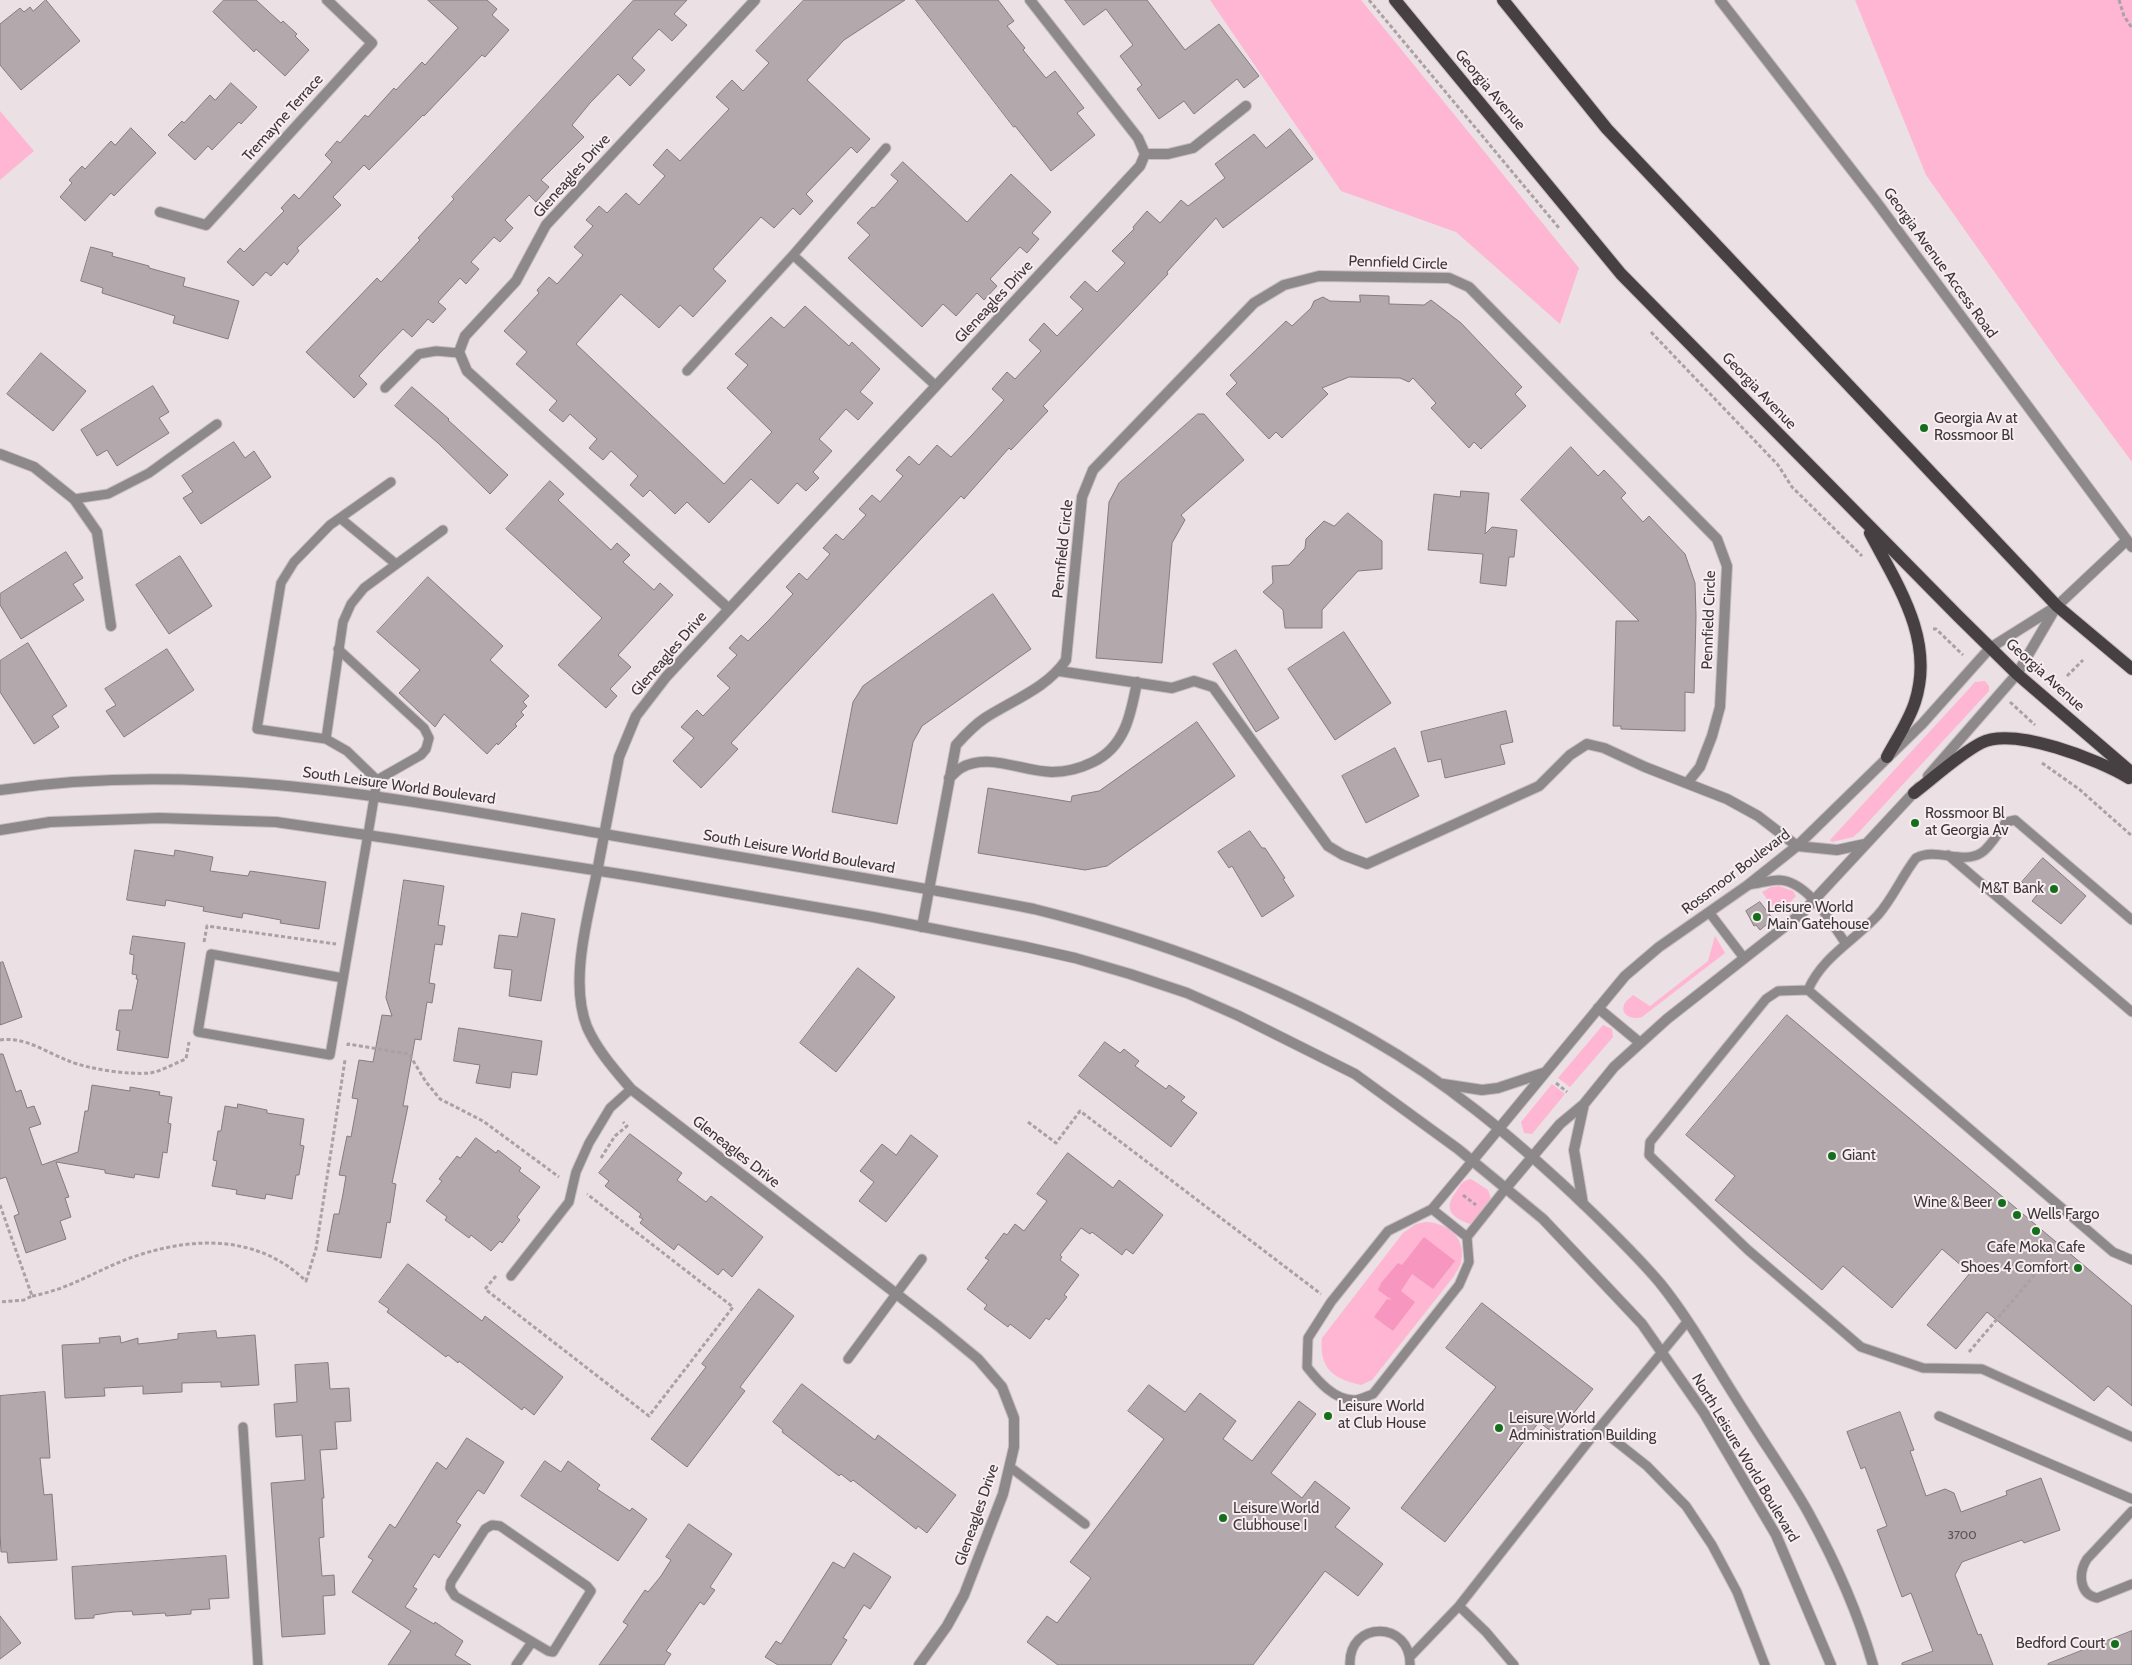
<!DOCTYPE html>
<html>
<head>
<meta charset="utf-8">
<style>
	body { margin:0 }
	canvas { display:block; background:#ebe0e4 }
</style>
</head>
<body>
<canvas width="2132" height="1665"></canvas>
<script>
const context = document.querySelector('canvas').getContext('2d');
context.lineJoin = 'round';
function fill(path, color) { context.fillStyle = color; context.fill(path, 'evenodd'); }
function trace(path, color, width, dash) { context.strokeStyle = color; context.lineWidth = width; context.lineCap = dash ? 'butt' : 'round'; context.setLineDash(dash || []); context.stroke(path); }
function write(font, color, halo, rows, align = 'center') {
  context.font = font + ' Cabin,sans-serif'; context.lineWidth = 4; context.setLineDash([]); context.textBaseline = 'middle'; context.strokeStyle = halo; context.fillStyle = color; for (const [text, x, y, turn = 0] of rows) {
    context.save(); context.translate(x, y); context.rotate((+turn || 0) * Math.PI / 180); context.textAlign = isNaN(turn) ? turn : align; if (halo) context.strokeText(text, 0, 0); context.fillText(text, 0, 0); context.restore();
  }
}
fill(new Path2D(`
	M1210 0H1361L1579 268 1560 324 1456 232 1341 191Z
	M1855 0H2132V462L2058 362 1926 175Z
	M0 111 34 151 0 180Z
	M1985 681 1989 686V691L1859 832 1853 837 1832 842 1830 840 1967 691 1975 682Z
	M1779 886 1793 891 1796 896 1778 915 1762 892 1771 887Z
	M1715 936 1725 953 1642 1017C1634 1020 1620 1016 1624 1005 1625 1001 1630 998 1633 995L1650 1006 1708 961Z
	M1603 1025 1612 1029 1613 1037 1570 1087 1558 1078Z
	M1552 1084 1565 1094 1532 1134 1524 1133 1521 1122Z
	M1471 1179 1488 1190 1491 1199 1478 1218 1470 1224C1451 1217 1443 1209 1456 1192 1460 1185 1463 1180 1471 1179Z
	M1425 1222C1447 1222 1467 1238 1461 1262 1460 1267 1456 1272 1454 1276L1372 1380 1361 1385C1333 1379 1319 1368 1322 1338L1403 1233 1416 1224Z`), '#feb6d3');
fill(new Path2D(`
	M1424 1237 1455 1261 1433 1289 1412 1274 1401 1291 1415 1302 1393 1331 1374 1317 1387 1299 1392 1300 1378 1290 1381 1283 1398 1263 1402 1265Z`), '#f796bf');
const building = new Path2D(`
	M46 0 80 41 21 90 0 65V24L20 8 24 12 30 7 33 11Z
	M224 0H256L281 23 283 21 297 34 295 36 309 50 285 76 256 49 254 52 213 12Z
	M428 0H487L497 9 492 15 509 30 485 57 482 55 424 116 423 115 369 170 364 165 333 197 341 205 297 248 299 251 287 265 284 262 271 276 266 272 253 286 227 262 240 248 244 252 284 211 281 208 294 194 299 199 332 162 325 155 337 141 340 143 365 115 368 117 394 88 396 90 422 62 425 65 458 28Z
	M634 0H687L674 14 687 25 672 41 659 29 632 58 645 70 630 86 618 74 590 103 572 125 584 137 541 180 549 187 536 202 529 195 505 220 513 228 500 242 494 237 471 262 479 269 466 284 460 278 438 302 446 309 433 323 428 319 412 337 403 329 379 354 359 376 367 384 354 398 306 352 377 278 381 282 420 240 418 238 454 199 452 197Z
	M804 0H905L844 40 807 80 870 139 857 153 851 147 806 194 813 201 800 215 793 208 774 228 761 217 713 269 726 281 693 317 680 305 659 328 621 294 576 344 724 484 772 432 727 388 748 365 735 354 771 317 784 328 805 306 849 346 852 342 880 369 860 392 873 403 858 420 846 409 819 439 832 451 813 472 819 478 806 491 797 483 778 504 751 479 709 523 687 502 675 514 650 490 643 497 630 485 638 476 611 451 603 460 589 448 597 439 570 414 563 422 549 410 557 401 516 364 527 352 504 331 539 293 537 290 549 277 557 284 583 255 574 247 593 226 586 220 599 206 607 213 626 193 639 205 665 176 653 165 667 149 680 161 729 109 716 97 732 80 743 91 769 63 756 51Z
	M916 0H998L1014 21 1007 26 1025 48 1023 50 1046 78 1055 71 1084 108 1077 113 1095 135 1051 171 1015 126 1014 127Z
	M1065 0H1147L1185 50 1219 24 1259 76 1244 88 1237 79 1194 114 1184 101 1159 119 1137 89 1142 85 1120 56 1133 45 1106 9 1084 25Z
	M231 83 257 107 241 124 239 122 212 150 208 146 195 160 168 135 182 121 184 123 210 95 215 100Z
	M131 128 156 153 114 196 111 193 85 221 60 197 72 183 69 180 82 166 85 169 111 141 115 145Z
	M1290 129 1313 159 1223 228 1216 218 1167 272 1168 274 1043 406 1048 411 1011 450 1009 448 964 499 961 496 731 743 738 749 701 788 673 761 694 738 681 727 697 710 703 716 730 688 717 676 737 655 729 648 741 635 748 641 769 620 793 594 786 587 799 573 807 580 830 554 823 548 836 534 843 540 866 515 859 509 872 495 880 502 903 476 896 470 909 456 919 465 937 445 951 457 972 435 1004 400 992 389 1007 372 1015 379 1041 351 1029 340 1044 323 1057 336 1083 309 1070 297 1085 281 1097 292 1125 263 1112 251 1134 229 1133 227 1147 211 1160 223 1181 200 1188 206 1225 178 1215 164 1254 134 1266 148Z
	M903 162 967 222 1011 174 1051 212 1032 233 1039 239 1027 253 1020 247 990 279 997 286 984 300 977 293 956 316 943 304 922 327 848 258 870 235 857 223 872 207 874 208 898 181 891 175Z
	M91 247 113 253 112 256 149 266V268L185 278 183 286 239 301 228 339 173 323 175 316 102 293 103 288 81 281Z
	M1360 295 1389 296V304L1424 305 1431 300 1461 323 1522 387 1515 394 1526 406 1481 449 1474 442 1469 448 1431 408 1436 403 1413 378 1409 382 1400 378 1349 377 1322 388 1328 394 1282 438 1276 432 1269 439 1226 394 1237 383 1230 375 1286 321 1292 326 1311 308 1314 301 1323 297 1330 301 1360 302Z
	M41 353 86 391 53 431 7 394Z
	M153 386 169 412 159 418 169 433 117 466 107 450 97 456 81 430Z
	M412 387 449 419 448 420 508 475 490 494 438 443 395 406Z
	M1198 414H1204L1244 460 1181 515 1185 520 1172 543 1162 663 1096 658 1109 502 1119 483Z
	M234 442 245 458 254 451 271 477 201 524 183 498 193 492 182 476Z
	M1571 447 1598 476 1604 470 1626 493 1621 498 1643 522 1649 516 1685 554 1695 583 1696 616 1694 693 1685 692V731L1621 729V726H1613L1616 621H1639L1521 500Z
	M550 481 564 494 558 500 611 550 617 543 630 555 623 562 654 590 660 583 673 595 618 655 631 667 610 689 617 696 606 708 558 665 602 618 506 529Z
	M1461 491 1489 493 1485 534 1492 527 1517 530 1514 557H1509L1506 586 1480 583 1483 554 1428 550 1434 494 1460 497Z
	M1348 513 1382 541V569L1358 571 1322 610V628H1285L1283 610 1263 592 1273 583 1272 566 1289 565 1305 548 1306 539 1324 521 1334 526Z
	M66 552 83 578 73 584 84 600 21 639 0 605V594Z
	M180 556 212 606 169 634 136 585Z
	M428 577 503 646 490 660 529 696 523 702 527 706 521 712 524 715 515 724 517 726 498 745 497 743 487 754 444 714 435 727 399 693 420 670 377 632Z
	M993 594 1031 649 922 726 913 742 897 824 832 812 853 702 863 686Z
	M1344 632 1391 703 1335 740 1288 669Z
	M28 643 67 706 52 716 59 727 34 744 0 692V661Z
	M167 649 194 690 124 737 106 711 116 705 105 689Z
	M1236 650 1279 718 1256 732 1213 664Z
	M1506 711 1513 742 1500 745 1505 764 1445 778 1441 759 1428 762 1421 732Z
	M1197 722 1235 776 1107 866 1085 870 978 853 988 788 1071 802 1072 796 1099 791Z
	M1395 748 1419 796 1366 823 1342 776Z
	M1250 831 1262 848H1265L1285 878 1283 879 1294 896 1262 917 1232 866 1229 868 1218 852Z
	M135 850 174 856 175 850 213 857 210 871 248 876 250 871 326 882 319 929 280 923 281 920 243 913 242 918 203 911 204 907 166 900 165 906 127 900Z
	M2043 858 2086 896 2061 924 2032 901 2037 895 2022 882Z
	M404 880 444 886 438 925 445 926 442 945 435 944 429 983 435 984 432 1003 427 1002 421 1040 415 1039 403 1106H408L392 1183 396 1184 390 1223 387 1222 381 1258 327 1251 334 1214H339L343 1194 346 1176 339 1175 347 1136 351 1137 358 1099 352 1098 359 1060 373 1062 382 1015 392 1016 386 998Z
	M1760 902 1773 919 1760 930 1756 925 1754 926 1746 911Z
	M522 913 555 919 541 1001 509 996 512 970 494 968 499 935 517 937Z
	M133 936 185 943 168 1058 117 1050 120 1031 116 1030 119 1010H132L138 979H136L137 975 132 974 134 955 130 954Z
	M3 962 22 1017 0 1025V963Z
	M858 968 895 997 836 1072 800 1043Z
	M1787 1015 2132 1306V1406L2108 1386 2094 1401 1987 1312 1956 1349 1927 1325 1970 1273 1942 1249 1892 1308 1843 1266 1822 1290 1715 1200 1735 1176 1686 1135Z
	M459 1028 542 1041 537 1075 512 1072 510 1088 476 1083 480 1065 454 1061Z
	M1105 1042 1120 1053 1124 1049 1139 1061 1135 1066 1166 1089 1169 1085 1185 1097 1181 1101 1197 1113 1171 1147 1079 1076Z
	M0 1054H3L16 1092 21 1090 27 1108 34 1106 41 1124 29 1128 42 1165 78 1152 85 1111H88L92 1085 130 1091V1087L160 1092 159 1095 172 1097 168 1123 171 1124 167 1153 163 1152 159 1178 135 1174 134 1178 105 1173V1170L56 1162 69 1197 65 1198 71 1217 60 1221 66 1239 26 1253 14 1216 19 1214 6 1177 0 1179Z
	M238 1104 267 1110V1113L304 1119 300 1145 304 1146 299 1175H296L292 1199 266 1194 265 1199 236 1194 237 1190 212 1186 217 1161 213 1160 218 1131H221L225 1106 237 1108Z
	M630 1134 682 1173 677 1180 706 1202 711 1196 763 1237 732 1277 723 1269 718 1275 678 1244 674 1250 640 1223 643 1219 639 1217 641 1214 605 1186 609 1181 599 1173Z
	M911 1135 938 1156 886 1222 859 1201 874 1182 860 1171 882 1144 896 1155Z
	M476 1138 496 1153 498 1150 521 1168 519 1171 540 1187 517 1217 520 1220 502 1243 500 1241 491 1251 471 1235 469 1238 445 1220 447 1217 426 1201 442 1181 439 1179 457 1156 460 1158Z
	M1068 1153 1113 1188 1119 1180 1163 1215 1133 1254 1126 1249 1122 1255 1092 1232 1090 1234 1081 1228 1060 1255 1062 1257 1060 1260 1079 1275 1064 1295 1067 1297 1049 1320 1046 1318 1030 1339 1010 1324 1008 1327 984 1309 987 1305 967 1289 989 1260 985 1258 1004 1233 1007 1235 1015 1224 1024 1231 1047 1201 1037 1194Z
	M408 1264 482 1321 485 1316 563 1377 534 1415 524 1407 522 1410 459 1361 458 1363 448 1355 446 1357 387 1312 389 1309 379 1302Z
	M759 1289 794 1316 740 1387 745 1391 687 1467 651 1439 706 1367 702 1364Z
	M1482 1303 1593 1389 1556 1435 1539 1422 1445 1542 1401 1508 1496 1387 1446 1348Z
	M216 1331 217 1338 255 1335 259 1385 221 1387V1382L182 1383V1392L143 1394V1386L104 1388 105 1396 65 1398 62 1345 100 1343 99 1338 120 1336 121 1343 138 1338V1344L156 1342 178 1339V1334Z
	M328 1363 330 1389 349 1388 351 1421 335 1422 337 1449 320 1450 324 1498H322L324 1537 319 1538 322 1576 334 1575 335 1595 323 1596 325 1634 282 1637 271 1483 305 1480 302 1435 276 1437 274 1404 297 1402 295 1365Z
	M802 1384 875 1440 878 1435 956 1495 927 1533 918 1526 916 1529 853 1480 851 1482 841 1474 839 1476 782 1432 783 1430 773 1422Z
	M1149 1385 1185 1412 1200 1393 1236 1421 1223 1439 1252 1461 1299 1401 1316 1414 1271 1473 1302 1498 1315 1481 1350 1508 1335 1527 1383 1564 1358 1596 1325 1571 1253 1665H1058L1027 1642 1047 1616 1057 1623 1091 1578 1070 1562 1164 1439 1128 1411Z
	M45 1392 50 1458H40L44 1495 52 1494 57 1560 8 1563 7 1552H1L0 1533V1396Z
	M1900 1412 1914 1450 1910 1451 1926 1496 1945 1489 1954 1493 1961 1512 2007 1495 2006 1491 2041 1478 2060 1530 2024 1543 2022 1540 1962 1562 1955 1575 1978 1635 1981 1634 1993 1665H1902V1663L1933 1651 1911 1593 1902 1597 1877 1530 1887 1526 1865 1467 1861 1469 1847 1432Z
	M467 1438 504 1462 484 1494 478 1490 456 1522 461 1525 439 1558 434 1554 413 1587 417 1589 405 1607 434 1624 435 1622 463 1641 455 1655 471 1665H388L411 1631 352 1592 373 1560 368 1557 390 1524 395 1528 437 1462 446 1469Z
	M545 1461 561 1472 568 1461 600 1485 597 1489 630 1511 632 1508 647 1519 618 1561 521 1496Z
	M689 1524 732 1554 710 1587 715 1590 704 1605 700 1602 666 1651 671 1654 664 1665H599L628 1625 623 1622 629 1613 645 1590 648 1592 661 1576 671 1560 666 1557Z
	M854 1553 891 1577 870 1609 864 1605 843 1638 847 1640 831 1665H778L765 1657 776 1641 781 1644 833 1562 844 1568Z
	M226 1556 229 1598 209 1599 210 1609 191 1610V1614L166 1616 165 1613 133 1615 132 1611 114 1612 94 1615V1618L75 1619 72 1567Z
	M0 1616 21 1643 0 1659Z
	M2132 1631V1665H2048V1664Z`);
fill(building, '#b3a8ac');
trace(building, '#867c80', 1);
const service = new Path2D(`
	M793 255 936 386
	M687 371 793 255 886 148
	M385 388 419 354 436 351 459 353
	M74 499 108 494 149 473 217 424
	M340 518 396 564
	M338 649 424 728 429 738 426 749 421 755 377 780C362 872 346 964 330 1055L198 1032 211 954 343 978
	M326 739 343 622 351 604 364 588 443 530
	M377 780 347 751 326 739 257 729 281 583 294 562 330 525 391 482
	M1948 855 2132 1012
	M1748 885C1758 884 1769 880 1779 880 1808 881 1832 924 1846 944
	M1709 912 1744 958
	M1808 990C1822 957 1854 941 1878 915 1893 898 1902 876 1916 858 1936 847 1962 865 1981 853 1991 847 1999 831 2006 822L2015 820 2132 920
	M1473 1160 1432 1209 1388 1231 1331 1302 1308 1338 1307 1367C1318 1381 1334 1400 1354 1400 1360 1400 1367 1396 1373 1394L1459 1285 1469 1262 1467 1237 1506 1188
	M1432 1209 1467 1237
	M2132 1260 2113 1252 1808 990 1778 991 1766 999 1650 1142 1649 1155 1655 1161 1748 1250 1861 1347 1923 1368 1982 1369 2132 1437
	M511 1276 569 1202 576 1172 589 1143 610 1108 631 1089
	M848 1359 922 1259
	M1939 1416 2132 1499
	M243 1427 258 1665
	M1599 1428 1647 1466 1686 1506 1712 1545 1737 1592 1765 1665
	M1010 1467 1085 1524
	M2132 1511 2087 1559C2078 1573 2079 1594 2097 1598L2132 1584
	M492 1525 500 1526 587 1586 591 1591 553 1652 548 1651 455 1596 450 1588 451 1582 485 1529Z
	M1410 1657 1459 1606
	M516 1665 532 1642
	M1350 1665C1348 1620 1411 1620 1410 1665
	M1514 1665 1486 1632 1459 1606 1599 1428 1687 1322`);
const minor = new Path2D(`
	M1720 0 1875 200 2132 547
	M1145 154H1168L1193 148 1246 106
	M160 212 206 225 372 43 327 0
	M0 454 34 467 74 499 97 532 111 626
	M2057 606 2126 541
	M729 609 467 371 459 352 465 336 516 281 546 225 755 0
	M1059 671 1172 688 1194 681 1213 687 1328 846 1343 855 1367 864 1539 786 1570 755 1587 744 1604 748 1645 767 1727 799 1758 816 1797 846
	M949 778C953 775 957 770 961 768 989 752 1023 772 1052 772 1067 772 1079 769 1093 762 1125 747 1131 714 1137 682
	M597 872 619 757 636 716 666 677 1140 166 1145 154 1138 138 1030 0
	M922 927 956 745C965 735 973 726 985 718 1013 700 1047 688 1066 660L1082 497 1093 470 1254 303 1284 285 1319 276 1449 278 1469 287 1717 539 1727 566 1720 707 1712 736 1700 767 1688 782`);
const tertiary = new Path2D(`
	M1928 776 2017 674 2055 609
	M0 790C204 759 404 800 604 834 748 859 891 881 1034 909 1151 938 1266 979 1371 1039 1445 1081 1511 1136 1573 1194 1603 1223 1633 1251 1660 1283 1693 1324 1719 1373 1748 1417 1768 1449 1790 1480 1808 1512 1835 1561 1858 1612 1873 1665
	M0 830 50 822 159 818 276 822 394 839 639 877 873 917 1026 947 1075 958 1130 974 1187 993 1239 1016 1355 1074 1458 1149 1543 1219 1642 1324 1704 1413 1776 1535 1831 1665
	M1797 846 1837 850 1865 844
	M597 872C588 917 569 982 587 1027 597 1050 615 1070 631 1089L938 1326 978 1359 1002 1387 1014 1418V1447L1003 1494 964 1595 947 1626 919 1665
	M1598 1008 1639 1042
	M1443 1084 1482 1090 1498 1088 1543 1073
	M1473 1160 1625 976 1659 947 1748 885 1797 846 1922 724 1990 648 2057 606
	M1506 1188 1560 1124 1584 1104 1614 1067 1667 1019 1802 913 1919 787
	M1583 1204 1574 1150 1584 1104`);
const primary = new Path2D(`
	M1395 0 1621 274 1958 616 2017 674 2132 773
	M1503 0 1607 129 2057 606 2132 669
	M1870 533C1898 586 1935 640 1915 702 1909 721 1896 740 1887 757
	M1914 793C1935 777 1958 755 1981 743 2014 726 2099 760 2129 778`);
trace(service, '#c8bec2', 11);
trace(minor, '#c8bec2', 12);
trace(tertiary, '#c8bec2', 12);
trace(primary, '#c8bec2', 14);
trace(new Path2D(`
	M1369 0 1559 228
	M2119 0 2124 16 2132 28
	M1651 332 1778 465 1792 487 1862 556
	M1933 629H1936L1963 655
	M2067 676 2083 660
	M2010 702 2035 725
	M2042 763 2079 789 2132 836
	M204 942 207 926 336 944
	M0 1040C25 1036 47 1053 69 1061 88 1069 129 1075 150 1073 162 1071 175 1063 186 1059L189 1042
	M348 1046V1044L409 1054 426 1082 440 1099 483 1121 559 1177
	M1556 1083 1567 1092
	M1028 1122 1056 1143 1080 1111 1321 1294
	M601 1158 615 1136 627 1126 623 1122
	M1463 1195 1476 1205
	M0 1205 32 1296 24 1300 0 1302
	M496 1276 485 1289 649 1416 733 1307 587 1194
	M32 1296C75 1288 102 1266 142 1254 200 1236 260 1237 306 1281L316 1249 345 1060
	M1969 1352 2065 1239`), '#aaa1a4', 3, [4, 2.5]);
trace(service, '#8d888a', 9);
trace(minor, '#8d888a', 10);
trace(tertiary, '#8d888a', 10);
trace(primary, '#474042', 12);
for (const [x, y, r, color] of [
	[1924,428,5,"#146f1c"],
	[1915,823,5,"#146f1c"],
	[2054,889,5,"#146f1c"],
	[1757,917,5,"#146f1c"],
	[1832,1156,5,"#146f1c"],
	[2002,1203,5,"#146f1c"],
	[2017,1215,5,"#146f1c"],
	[2036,1231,5,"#146f1c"],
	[2078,1268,5,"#146f1c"],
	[1328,1416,5,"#146f1c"],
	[1499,1428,5,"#146f1c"],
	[1223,1518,5,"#146f1c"],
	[2115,1644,5,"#146f1c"]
]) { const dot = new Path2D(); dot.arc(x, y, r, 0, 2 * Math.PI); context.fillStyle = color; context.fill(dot); trace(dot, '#f8edf1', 2); }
write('12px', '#5a5456', null, [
	["3700",1962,1535]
]);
write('15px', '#3c3839', '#f8edf1', [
	["Georgia Avenue",1490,90,50],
	["Tremayne Terrace",283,118,-48],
	["Gleneagles Drive",572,176,-48],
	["Pennfield Circle",1398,263,2],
	["Georgia Avenue Access Road",1940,263,54],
	["Gleneagles Drive",994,302,-47],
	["Georgia Avenue",1759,391,46],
	["Pennfield Circle",1063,549,-84],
	["Pennfield Circle",1709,620,-88],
	["Gleneagles Drive",669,654,-49],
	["Georgia Avenue",2045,675,42],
	["South Leisure World Boulevard",399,786,8],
	["South Leisure World Boulevard",799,852,10],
	["Rossmoor Boulevard",1736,872,-37],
	["Gleneagles Drive",736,1152,38],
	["North Leisure World Boulevard",1745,1458,59],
	["Gleneagles Drive",977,1515,-71]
]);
write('15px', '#3c3839', '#f8edf1', [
	["Georgia Av at",1934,419],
	["Rossmoor Bl",1934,436],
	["Rossmoor Bl",1925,814],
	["at Georgia Av",1925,831],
	["M&T Bank",2044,889,"right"],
	["Leisure World",1767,908],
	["Main Gatehouse",1767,925],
	["Giant",1842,1156],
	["Wine & Beer",1992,1203,"right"],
	["Wells Fargo",2027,1215],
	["Cafe Moka Cafe",2036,1248,"center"],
	["Shoes 4 Comfort",2068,1268,"right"],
	["Leisure World",1338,1407],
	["at Club House",1338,1424],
	["Leisure World",1509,1419],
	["Administration Building",1509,1436],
	["Leisure World",1233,1509],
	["Clubhouse I",1233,1526],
	["Bedford Court",2105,1644,"right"]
], 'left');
</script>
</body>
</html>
